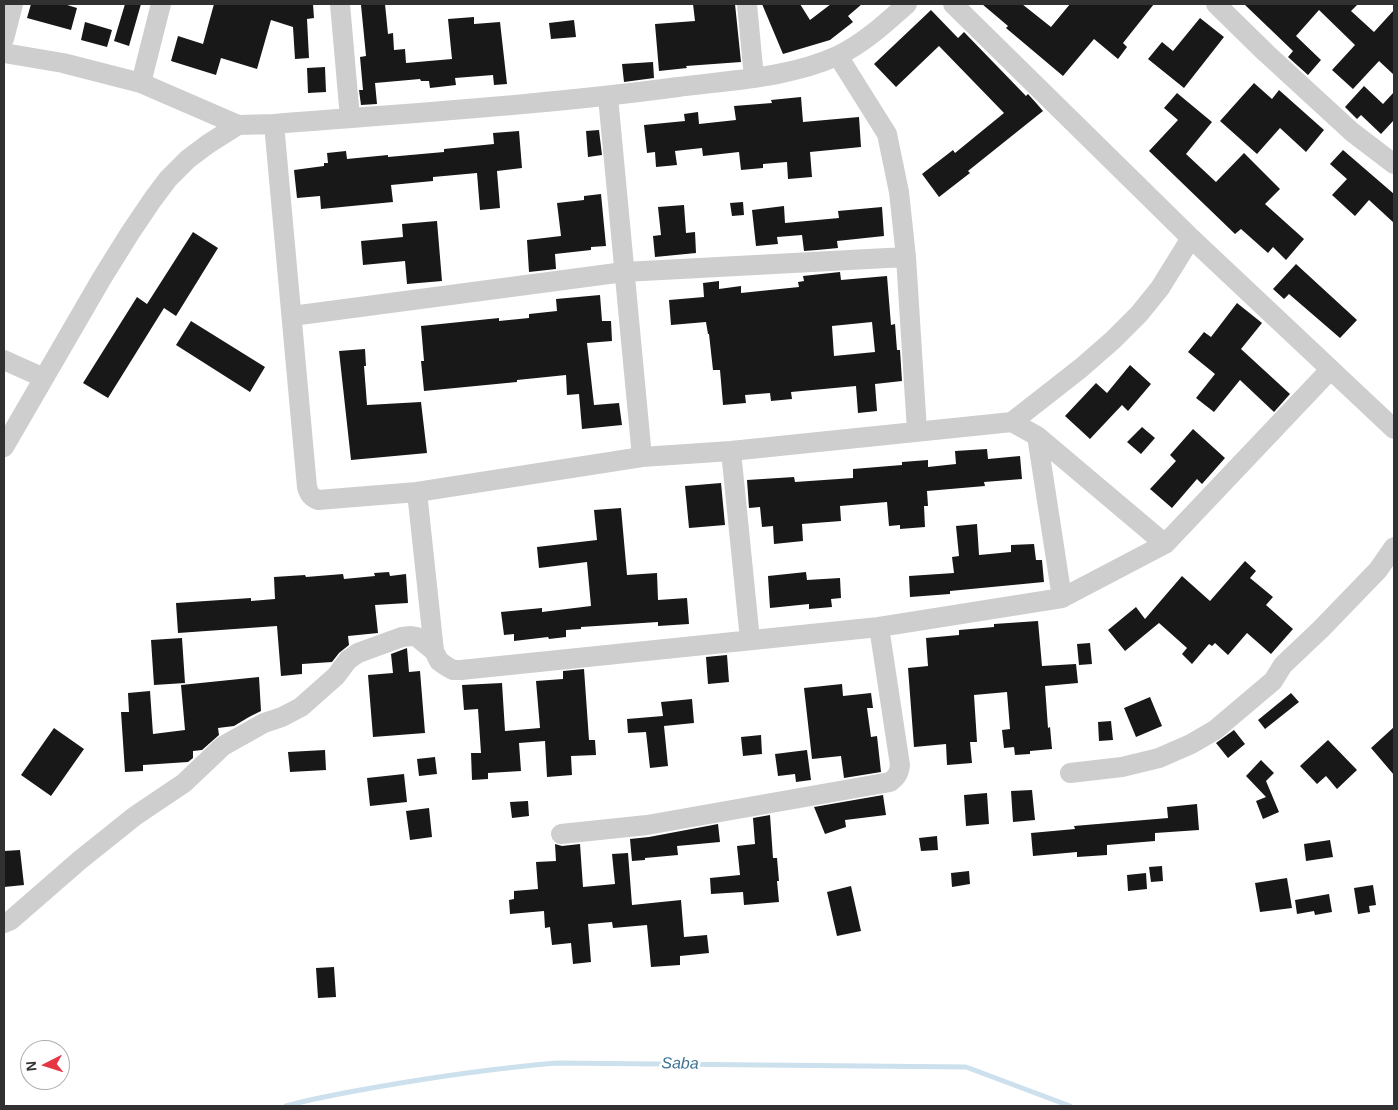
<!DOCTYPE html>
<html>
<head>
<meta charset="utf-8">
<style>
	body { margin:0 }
	#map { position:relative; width:1398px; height:1110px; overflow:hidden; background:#fff; font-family:Arial,sans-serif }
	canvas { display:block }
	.frame { position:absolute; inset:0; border:5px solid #313131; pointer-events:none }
	.north { position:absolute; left:20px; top:1040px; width:50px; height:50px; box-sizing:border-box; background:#fff; border:1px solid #adadad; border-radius:50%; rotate:265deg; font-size:14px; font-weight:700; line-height:20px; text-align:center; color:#313131 }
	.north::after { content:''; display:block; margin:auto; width:18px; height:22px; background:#e53644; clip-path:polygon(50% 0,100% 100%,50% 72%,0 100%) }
</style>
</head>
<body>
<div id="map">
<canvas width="1398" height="1110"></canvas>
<div class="frame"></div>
<div class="north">N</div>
</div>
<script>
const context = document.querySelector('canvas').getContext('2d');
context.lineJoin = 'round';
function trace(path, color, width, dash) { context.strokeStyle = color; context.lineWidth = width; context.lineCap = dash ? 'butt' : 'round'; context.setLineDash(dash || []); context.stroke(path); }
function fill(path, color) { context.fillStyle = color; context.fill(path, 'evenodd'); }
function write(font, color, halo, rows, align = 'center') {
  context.font = font + ' Arial,sans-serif'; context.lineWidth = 5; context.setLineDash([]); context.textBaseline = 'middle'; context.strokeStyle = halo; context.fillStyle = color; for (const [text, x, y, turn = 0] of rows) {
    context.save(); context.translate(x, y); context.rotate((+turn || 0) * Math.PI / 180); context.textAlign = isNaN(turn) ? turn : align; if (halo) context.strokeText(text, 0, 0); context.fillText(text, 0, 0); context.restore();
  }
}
trace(new Path2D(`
	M286 1106C318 1097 350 1092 383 1086 441 1076 498 1068 557 1063L966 1067 1070 1106`), '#cce0ed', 5);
fill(new Path2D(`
	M31 4H64L77 8 71 30 27 18Z
	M125 4H141L129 46 114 41Z
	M214 4H313L314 18 307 19 309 58 295 59 293 27 271 20 257 69 221 58 216 75 171 61 178 36 203 44Z
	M369 4H385L388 34 393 33 394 50 405 49 406 63 452 59 448 19 474 17V24L500 22 507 84 494 85 493 75 455 78 456 85 430 88 429 81H421L420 79 375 83 377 104 361 105 359 90H363L360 57 366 56 361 5Z
	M693 4H735L741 62 686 66 687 68 659 71 655 24 695 21Z
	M762 4H800L810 20 831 4H862L848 16 853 22 830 40 783 54Z
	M982 4H1022L1051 27 1070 4H1154L1123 43 1127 47 1118 59 1094 39 1063 76 1006 28 1008 26Z
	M1244 4H1358L1351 11 1374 32 1394 10V75L1379 61 1353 89 1332 70 1355 45 1319 10 1296 36 1321 60 1308 75 1288 57 1293 51Z
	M931 10 958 38 964 32 1026 96 1028 94 1037 104 1043 111 968 171 970 173 939 197 922 174 953 150 955 153 1004 113 939 46 896 87 874 64Z
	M1200 18 1224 37 1184 88 1148 59 1162 42 1173 51Z
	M574 20 576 37 551 39 549 23Z
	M85 22 112 30 107 47 81 40Z
	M653 62 654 78 624 82 622 64Z
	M325 67 326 92 308 93 307 68Z
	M1254 83 1272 99 1279 90 1324 130 1306 152 1280 128 1257 154 1220 121Z
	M1364 86 1383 104 1394 92V120L1381 134 1361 115 1357 119 1345 107Z
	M1177 93 1212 122 1186 154 1216 182 1244 153 1280 189 1265 204 1304 239 1286 260 1273 247 1268 253 1241 229 1235 234 1149 151 1178 120 1164 108Z
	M801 97 803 122 859 117 861 147 810 152 812 177 788 179 787 162 763 164V168L741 170 739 152 703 156 702 148 675 151 677 165 656 167 655 152 647 153 644 125 685 121 684 114 698 112 699 124 736 120 734 106 772 103 771 100Z
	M599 130 602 155 588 157 586 131Z
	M519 131 522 168 497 171 500 208 480 210 477 173 433 177V181L391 185 393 202 321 209 320 196 297 198 294 170 324 166V163H328L327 153 346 151 347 159 388 155V157L444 152V149L494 144 493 133Z
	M1343 150 1394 194V223L1369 200 1355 216 1332 195 1347 179 1330 164Z
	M601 194 606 246 591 247V250L555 254 556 269 529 272 527 240 561 236 557 203 584 200V196Z
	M743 202 744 215 732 216 730 203Z
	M684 205 686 233 695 232 696 253 655 257 653 236 661 235 658 207Z
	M784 206 785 223 839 218 838 211 882 207 884 236 837 241 838 248 817 250 804 251 802 235 777 237 778 244 756 246 752 210Z
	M437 221 442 281 407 284 405 261 363 265 361 241 403 237 402 224Z
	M193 232 218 248 176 316 164 308 108 398 83 383 137 297 147 304Z
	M1296 264 1357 320 1340 338 1289 294 1284 299 1273 289Z
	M840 272 841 280 887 276 891 325 895 324 897 350H900L902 381 875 384 877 411 858 413 856 386 791 392 792 399 771 401 770 393 745 395 746 403 723 405 720 370H713L709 334H708L706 322 671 325 669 300 704 297 703 283 719 281V289L741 286V293L799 287 798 282 804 281 803 276ZM872 322 875 352 834 356 832 326Z
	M600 295 602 321H611L612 341 587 343 594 405 619 403 622 425 582 429 579 394 567 395 566 375 517 380V382L424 391 421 361H424L421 326 499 318V321L529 318V314L557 311 556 299Z
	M1237 303 1262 323 1241 349 1290 394 1274 412 1240 380 1214 412 1196 398 1215 374 1188 352 1204 332 1211 337Z
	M191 321 265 367 250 392 176 345Z
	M365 349 366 366H364L367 405 421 402 427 453 351 460 339 351Z
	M1130 365 1151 384 1128 411 1122 405 1090 439 1065 416 1096 383 1107 393Z
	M1142 427 1155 438 1141 454 1127 442Z
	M1193 429 1225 458 1202 484 1197 479 1172 508 1150 489 1176 461 1170 455Z
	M987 449 988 459 1020 456 1022 479 984 482 985 486 927 491 928 506H924L925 527 900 529V525L889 526 887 502 840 506 841 521 802 524 803 541 774 544 773 526 762 527 760 507 749 508 747 480 794 477 795 482 853 478V469L902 465V462L928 460V467L956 464 955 451Z
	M721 483 725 525 689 528 685 486Z
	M621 508 627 575 657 573 658 600 687 598 689 624 658 626V622L581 627V629L566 630V637L549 639 548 637 514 641V634L504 635 501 612 542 608V612L591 606 587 562 539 568 537 547 597 540 594 510Z
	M977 524 979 555 1011 552V545L1034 544 1036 560H1042L1044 582 950 591V594L910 597 909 576 954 573 952 557 959 556 956 526Z
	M1245 561 1256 571 1250 578 1273 597 1266 605 1293 629 1271 654 1247 633 1228 655 1215 643 1212 646 1209 644 1192 664 1182 654 1187 648 1159 623 1125 651 1108 630 1136 607 1145 619 1182 576 1210 601Z
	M389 572 390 576 406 574 408 603 375 605 378 633 348 636 349 645 339 653 332 662 302 664V674L281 676 277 626 178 633 176 603 251 598V601L275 599 274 577 305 575 306 577 343 574 344 579 375 576 374 573Z
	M806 572 807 580 840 578 841 598 831 599 832 607 809 609V604L770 608 768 576Z
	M1038 621 1042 666 1076 664 1078 683 1045 686 1048 728 1050 727 1052 749 1030 751V754L1015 755 1014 747 1004 748 1002 730 1010 729 1007 692 974 695 977 742H970L972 763 947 765 946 744 914 747 908 668 928 666 926 638 959 635V630L994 627V624Z
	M182 638 185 683 154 685 151 640Z
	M1090 643 1092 664 1079 665 1077 644Z
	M407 648 409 672 420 671 425 733 373 737 368 675 393 673 391 654Z
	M727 655 729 682 708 684 706 657Z
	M584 669 589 740H595L596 755 571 756 572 775 547 777 545 741 519 743 521 771 488 773V779L472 780 471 753H481L478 709 464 710 462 685 502 683 505 731 540 728 536 681 563 679V671Z
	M259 677 261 711 249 717 234 726 218 728 219 735 202 750 193 751V758L188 762 143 765V771L125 772 121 712H129L128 693 150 691 153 734 185 730 181 685Z
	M842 684 843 696 871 693 873 708H867L871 737 877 736 881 772 844 778 841 756 812 759 804 688Z
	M1291 693 1299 702 1265 729 1258 720Z
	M1150 697 1162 726 1136 737 1124 708Z
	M692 699 694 723 664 726 668 766 650 768 646 732 628 733 627 719 663 716 661 702Z
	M1111 721 1113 740 1099 741 1098 722Z
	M1394 727V775L1371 748Z
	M54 728 84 749 51 796 21 775Z
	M1234 730 1245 744 1228 758 1216 743Z
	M761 735 762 754 743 756 741 737Z
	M1328 740 1357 770 1337 789 1326 776 1317 784 1300 766Z
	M325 750 326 770 290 772 288 752Z
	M807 750 811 780 796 782 795 774 778 776 775 754Z
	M435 757 437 774 419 776 417 759Z
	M1261 760 1274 773 1266 781 1279 812 1263 819 1256 801 1266 797 1246 776Z
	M404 774 407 802 370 806 367 778Z
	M1032 790 1035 820 1013 822 1011 791Z
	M987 793 989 824 966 826 964 795Z
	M883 795 886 815 845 820 846 827 825 834 814 807Z
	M528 801 529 816 512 818 510 802Z
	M1197 804 1199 830 1155 833V841L1107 845V855L1077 857V852L1033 856 1031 833 1075 829 1074 826 1168 818 1167 807Z
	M429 808 432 837 410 840 406 811Z
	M770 815 773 858H777L779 881H777L779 902 744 905 743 892 711 894 710 878 740 875 737 846 755 844 753 818Z
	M718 824 720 842 677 846 678 855 645 858V860L632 861 630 839 649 837Z
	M937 836 938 850 921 851 919 838Z
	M1330 840 1333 857 1306 861 1304 844Z
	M555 844 562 846 580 844 583 887 615 884 612 854 628 853 632 905 681 900 684 937 707 935 709 953 680 956V965L651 967 647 925 613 928 612 922 588 924 591 962 573 964 571 943 552 945 550 927 545 928 544 911 510 914 509 900 514 899V891L538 889 536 862 556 861Z
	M20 850 24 885 4 887V851Z
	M1162 866 1163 881 1151 882 1149 867Z
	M969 871 970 884 952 887 951 873Z
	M1146 873 1147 889 1128 891 1127 875Z
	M1287 878 1292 908 1260 912 1255 883Z
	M1373 885 1376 905 1369 906 1370 912 1358 914 1354 888Z
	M851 886 861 931 837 936 827 892Z
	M1329 894 1332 912 1315 915 1314 911 1297 914 1295 900Z
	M334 967 336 997 318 998 316 968Z`), '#181818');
trace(new Path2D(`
	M340 4 350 118
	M747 4 754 78
	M953 4 1191 238 1394 429
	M1216 4 1266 53 1352 132 1394 164
	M4 39 13 4
	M4 53 63 63 141 83 238 125 274 124C409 113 544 105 678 87 731 80 788 78 837 56 862 45 887 22 907 4
	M838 56 887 134 899 192 906 257 917 431
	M141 83 161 4
	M608 97 642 457
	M274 124 307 487C309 494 311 497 318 500L417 492 642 457 731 451 1012 422 1081 368 1113 340 1139 314 1160 288 1191 238
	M292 316 624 272 906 257
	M4 360 44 378
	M1012 422 1037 436 1165 544
	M1037 436 1062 598
	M4 447 102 278 130 233 153 199 168 179 188 159 208 144 238 125
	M731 451 750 640
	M417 492 434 651
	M1070 773 1122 767 1159 758 1191 744 1215 730 1273 681 1283 665 1321 629 1378 570 1394 547
	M561 834 647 825 890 782C897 777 899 773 900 765L879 627
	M4 923 11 920 80 860 135 816 184 783 223 746 264 723 282 717 301 707 336 676 348 660 358 653 402 637 411 636 417 637 434 651 439 661 446 666 453 670H461L879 627 1062 598 1165 544 1330 370`), '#cecece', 20);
write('italic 16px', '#3e7394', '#fff', [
	["Saba",680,1064,1]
]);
</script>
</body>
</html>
